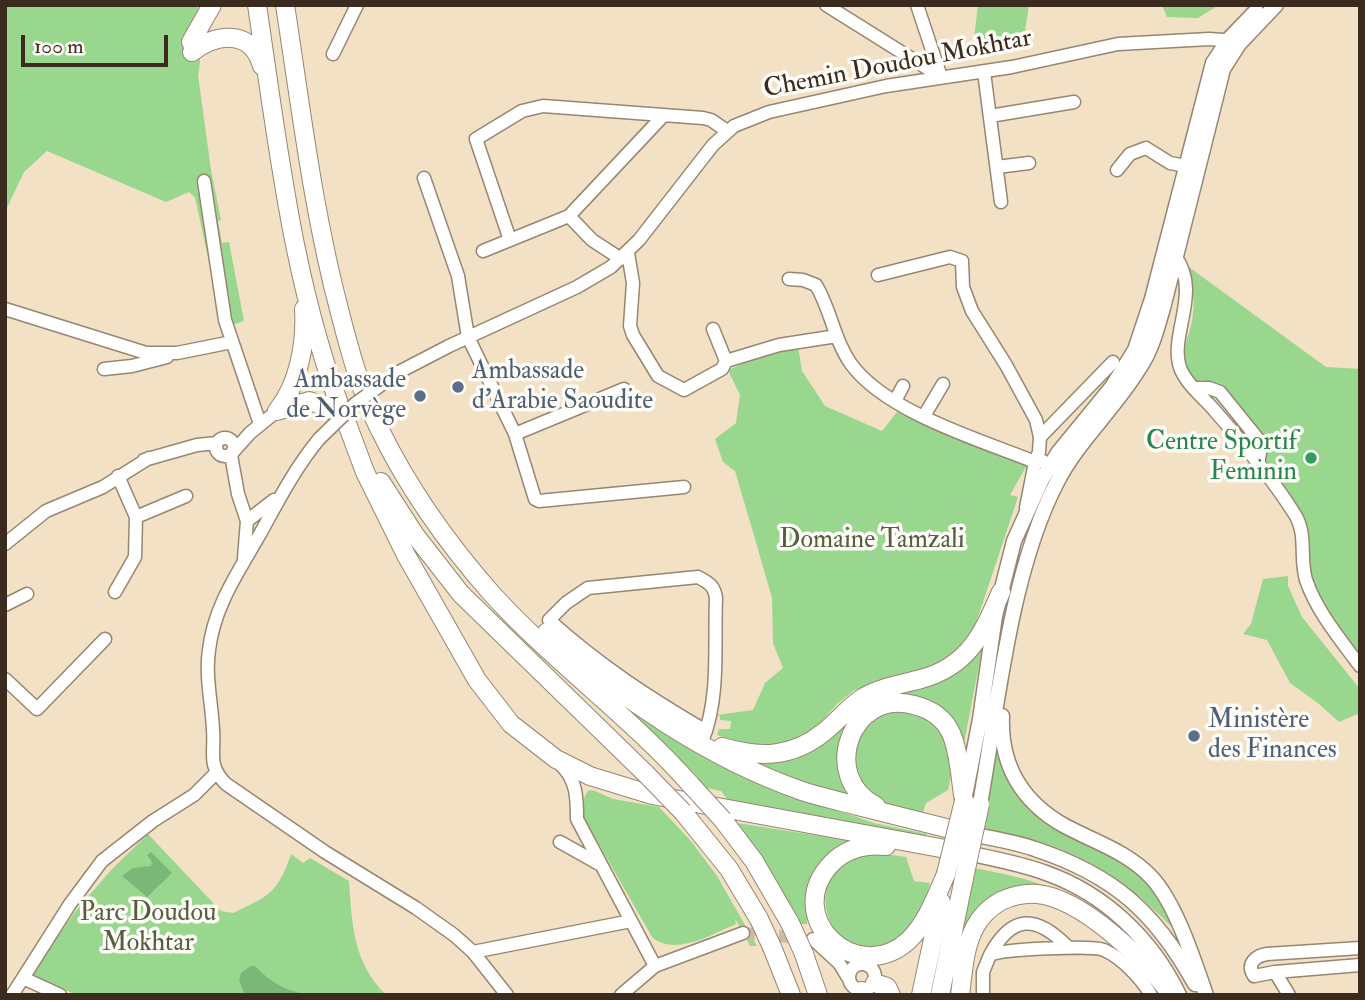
<!DOCTYPE html>
<html>
<head>
<meta charset="utf-8">
<style>
	body { margin:0 }
	#map { position:relative; width:1365px; height:1000px; overflow:hidden; background:#f2e1c5; font-family:"IM FELL Double Pica",serif }
	canvas { display:block }
	.frame { position:absolute; inset:0; border:7px solid #3b2a1e; pointer-events:none }
	.scale { position:absolute; left:21px; top:35px; width:147px; height:32px; box-sizing:border-box; border:4px solid #3b2a1e; border-top:0; padding-left:9px; font-size:21px; line-height:24px; white-space:nowrap; color:#3b2a1e; -webkit-text-stroke:5px #fdfcf7; paint-order:stroke }
</style>
</head>
<body>
<div id="map">
<canvas width="1365" height="1000"></canvas>
<div class="frame"></div>
<div class="scale">100 m</div>
</div>
<script>
const context = document.querySelector('canvas').getContext('2d');
context.lineJoin = 'round';
function fill(path, color) { context.fillStyle = color; context.fill(path, 'evenodd'); }
function trace(path, color, width, dash) { context.strokeStyle = color; context.lineWidth = width; context.lineCap = dash ? 'butt' : 'round'; context.setLineDash(dash || []); context.stroke(path); }
function write(font, color, halo, rows, align = 'center') {
  context.font = font + ' "IM FELL Double Pica",serif'; context.lineWidth = 7; context.setLineDash([]); context.textBaseline = 'middle'; context.strokeStyle = halo; context.fillStyle = color; for (const [text, x, y, turn = 0] of rows) {
    context.save(); context.translate(x, y); context.rotate((+turn || 0) * Math.PI / 180); context.textAlign = isNaN(turn) ? turn : align; if (halo) context.strokeText(text, 0, 0); context.fillText(text, 0, 0); context.restore();
  }
}
fill(new Path2D(`
	M5 5H198L200 62 198 75 211 170 221 220 218 221 222 243 229 242 244 321 223 328 195 197 189 192 166 202 47 151 24 172 5 212Z
	M978 5H1029L1025 31 973 46Z
	M1162 5H1219L1198 18 1167 17Z
	M1186 265 1326 367 1360 369V660L1318 607 1302 534 1263 471 1260 430 1219 383 1201 380 1189 383C1175 355 1190 341 1193 314 1195 296 1192 282 1186 265Z
	M798 346 802 371 825 406 882 431 897 412 1027 465 1010 495 1018 497 969 644 931 669 874 682 853 691 836 705 816 728 784 744 765 747 750 746 717 735 719 729H730L731 721 720 720V716L717 715 753 710 765 683 783 668 773 643 772 598 753 532 735 471 723 462 715 439 736 423 740 395 728 370 744 363 755 348Z
	M1288 576V586L1302 617 1360 689V713L1339 722 1319 704 1290 683 1267 640 1243 634 1251 624 1263 579Z
	M983 644 962 754 922 700 849 727 862 802 813 786 752 761 844 719Z
	M601 685 794 795 874 823 927 834 925 841 730 803 721 791 707 788 645 724Z
	M895 706 940 724 953 768 948 790 926 803 923 813 884 804 870 798 851 764 861 726Z
	M999 723 1016 786 1131 867 1154 889 1175 930C1112 866 1071 846 983 828Z
	M589 790 595 791 613 799 659 807 691 841 717 876 757 946H750L735 918 736 924C712 934 675 957 652 937L585 820C582 811 581 798 589 790Z
	M737 823 858 842 807 902V924H800L776 879Z
	M148 834 217 907 221 911 233 913C269 896 278 893 291 854L303 863 310 858 349 881C352 925 353 962 386 995H77L32 975 74 913 112 869Z
	M878 853 906 857 914 881 930 883C923 914 920 927 890 942 827 973 789 862 878 853Z
	M974 868C1015 876 1051 883 1086 906L1062 898 986 907 952 995H948Z`), '#98d78d');
fill(new Path2D(`
	M151 852 172 873 147 897 122 876 133 868 151 866 152 862 147 855Z
	M251 966H255C271 983 287 992 310 995H245L239 980 241 973Z`), '#7ab878');
trace(new Path2D(`
	M743 933 802 938`), '#cdbca4', 12, [12, 6]);
const minor = new Path2D(`
	M826 5 941 77
	M917 5 941 77
	M333 54 357 5
	M984 72 1001 202
	M990 116 1074 102
	M997 167 1029 163
	M1117 170 1130 154 1146 148 1170 163 1186 166
	M424 178 458 276 468 337 515 434 535 499 539 501 684 487
	M204 181 225 320 260 424
	M569 216 592 240 621 259
	M510 240 476 139 522 111 543 106 703 118 711 120 727 131
	M483 251 569 216 663 116
	M628 253 633 283 630 326 633 335 658 376 684 390 722 369 726 361 713 329
	M1175 256C1203 293 1167 337 1181 370 1188 386 1204 398 1215 411 1243 443 1271 477 1294 513 1308 534 1299 557 1306 580 1317 612 1340 639 1360 666
	M789 279 803 280 816 285C831 310 834 340 851 364 886 412 980 440 1035 462L1039 452 1040 437 1036 420 1006 365 972 311 963 287 962 261 950 257 878 275
	M5 309 146 353H177L232 342
	M726 361 779 345 837 336
	M104 369 132 366 167 357
	M399 372 449 346 577 287 611 267 639 240 713 145 734 126 769 112 886 86 1012 67 1118 44 1209 39 1237 41
	M1194 388H1209L1220 392 1258 439 1261 447 1258 464
	M895 401 903 386
	M924 416 943 384
	M515 434 624 389
	M1040 437 1113 362
	M216 447a9 9 0 1 1 18 0a9 9 0 1 1-18 0Z
	M319 439C295 468 278 501 260 534 239 571 214 606 209 650 205 677 212 704 213 730 215 754 207 765 226 784L325 852 416 908 454 935 473 952 507 995
	M233 452 250 433 277 411
	M231 455 238 494 247 521 244 558
	M144 460 197 445 217 443
	M1026 508 1035 462 1043 461
	M136 517 186 496
	M247 521 274 500
	M5 544 46 511 103 487 149 458
	M115 592 135 557 136 517 118 476
	M5 605 27 594
	M5 679 37 709 105 639
	M703 739C720 696 714 644 716 598 714 585 709 583 698 577L588 588 566 603 549 620C599 665 648 697 706 731
	M561 765C577 780 577 799 577 819L655 966
	M560 842 601 865
	M813 939 839 963 849 979
	M473 952 631 921
	M990 955C1012 914 1036 915 1067 946
	M849 977a13 13 0 1 1 26 0a13 13 0 1 1-26 0Z
	M1275 972 1254 976C1246 964 1255 956 1267 954L1360 948
	M12 995 23 978
	M60 995 23 978 70 904 102 861 153 821 194 795 215 774
	M621 995 655 966 743 933
	M983 995V972L990 955C1002 949 1092 945 1104 950 1122 958 1141 978 1151 995
	M1289 995 1275 972 1360 965`);
const major = new Path2D(`
	M1002 716C1000 765 1022 802 1065 826 1095 842 1128 852 1152 878 1176 904 1194 961 1206 995
	M966 791 980 719 995 616 1014 541 1042 479 1058 453 1112 387 1135 350 1152 299 1213 63 1229 39 1256 11
	M980 804C998 704 1010 574 1056 484 1078 440 1115 409 1140 367 1152 349 1157 328 1163 308L1223 69 1239 44 1276 5
	M966 833C989 838 1013 841 1035 849 1114 875 1156 913 1195 984
	M962 852C990 858 1019 863 1046 873 1105 894 1152 939 1179 995`);
const highway = new Path2D(`
	M257 5C278 145 293 289 346 422
	M285 5C301 108 313 212 340 313 350 352 361 392 379 428 408 488 448 544 492 594 554 662 630 716 691 785
	M191 42 212 5
	M192 52C217 33 252 29 262 66
	M277 411 309 401 328 407 346 421 365 472 406 555 477 680 511 724 556 759 590 776 652 795 962 852
	M277 411C299 384 306 343 304 309
	M381 482 415 535 461 594 646 774
	M547 632C620 698 708 758 802 791 820 797 840 801 858 806 894 815 930 824 966 833
	M722 747C759 758 792 758 824 732 838 721 849 706 864 697 882 687 902 684 921 679 969 666 983 633 1001 592
	M876 806C819 777 851 688 914 705 930 709 944 718 951 733 960 754 960 779 964 801
	M683 812 729 869 759 919
	M723 820 754 861 790 923
	M886 846C865 844 847 848 832 863 780 916 856 989 909 940 927 922 936 897 946 874
	M772 947 791 995
	M804 954 818 995
	M875 983 887 987 891 995
	M861 995 862 991
	M921 995 941 902
	M940 995 964 878
	M960 995C963 973 964 947 975 927 981 916 990 907 1001 901 1012 896 1025 893 1037 894 1082 898 1145 960 1172 995`);
trace(minor, '#968672', 15);
trace(major, '#968672', 17);
trace(highway, '#968672', 20);
trace(minor, '#fff', 12);
trace(major, '#fff', 14);
trace(highway, '#fff', 18);
const minorBridge = new Path2D(`
	M319 439 356 403 399 372`);
const highwayBridge = new Path2D(`
	M646 774 683 812
	M691 785 723 820
	M946 874 964 801
	M964 878 980 804
	M759 919 772 947
	M790 923 804 954`);
trace(minorBridge, '#968672', 15, []);
trace(highwayBridge, '#968672', 20, []);
trace(minorBridge, '#fff', 12);
trace(highwayBridge, '#fff', 18);
for (const [x, y, r, color] of [
	[458,387,7,"#5c6f8a"],
	[420,396,7,"#5c6f8a"],
	[1311,458,7,"#2e9e5b"],
	[1194,736,7,"#5c6f8a"]
]) { const dot = new Path2D(); dot.arc(x, y, r, 0, 2 * Math.PI); context.fillStyle = color; context.fill(dot); trace(dot, '#fdfcf7', 2.5); }
write('26px', '#3b2a1e', '#fdfcf7', [
	["Chemin Doudou Mokhtar",898,65,-11]
]);
write('26px', '#4e5e75', '#fdfcf7', [
	["Ambassade",472,372],
	["d'Arabie Saoudite",472,402],
	["Ambassade",406,381,"right"],
	["de Norvège",406,411,"right"],
	["Ministère",1208,721],
	["des Finances",1208,751]
], 'left');
write('26px', '#27864d', '#fdfcf7', [
	["Centre Sportif",1297,443],
	["Feminin",1297,473]
], 'right');
write('26px', '#575e3f', '#fdfcf7', [
	["Domaine Tamzali",872,541],
	["Parc Doudou",148,914],
	["Mokhtar",148,944]
]);
</script>
</body>
</html>
